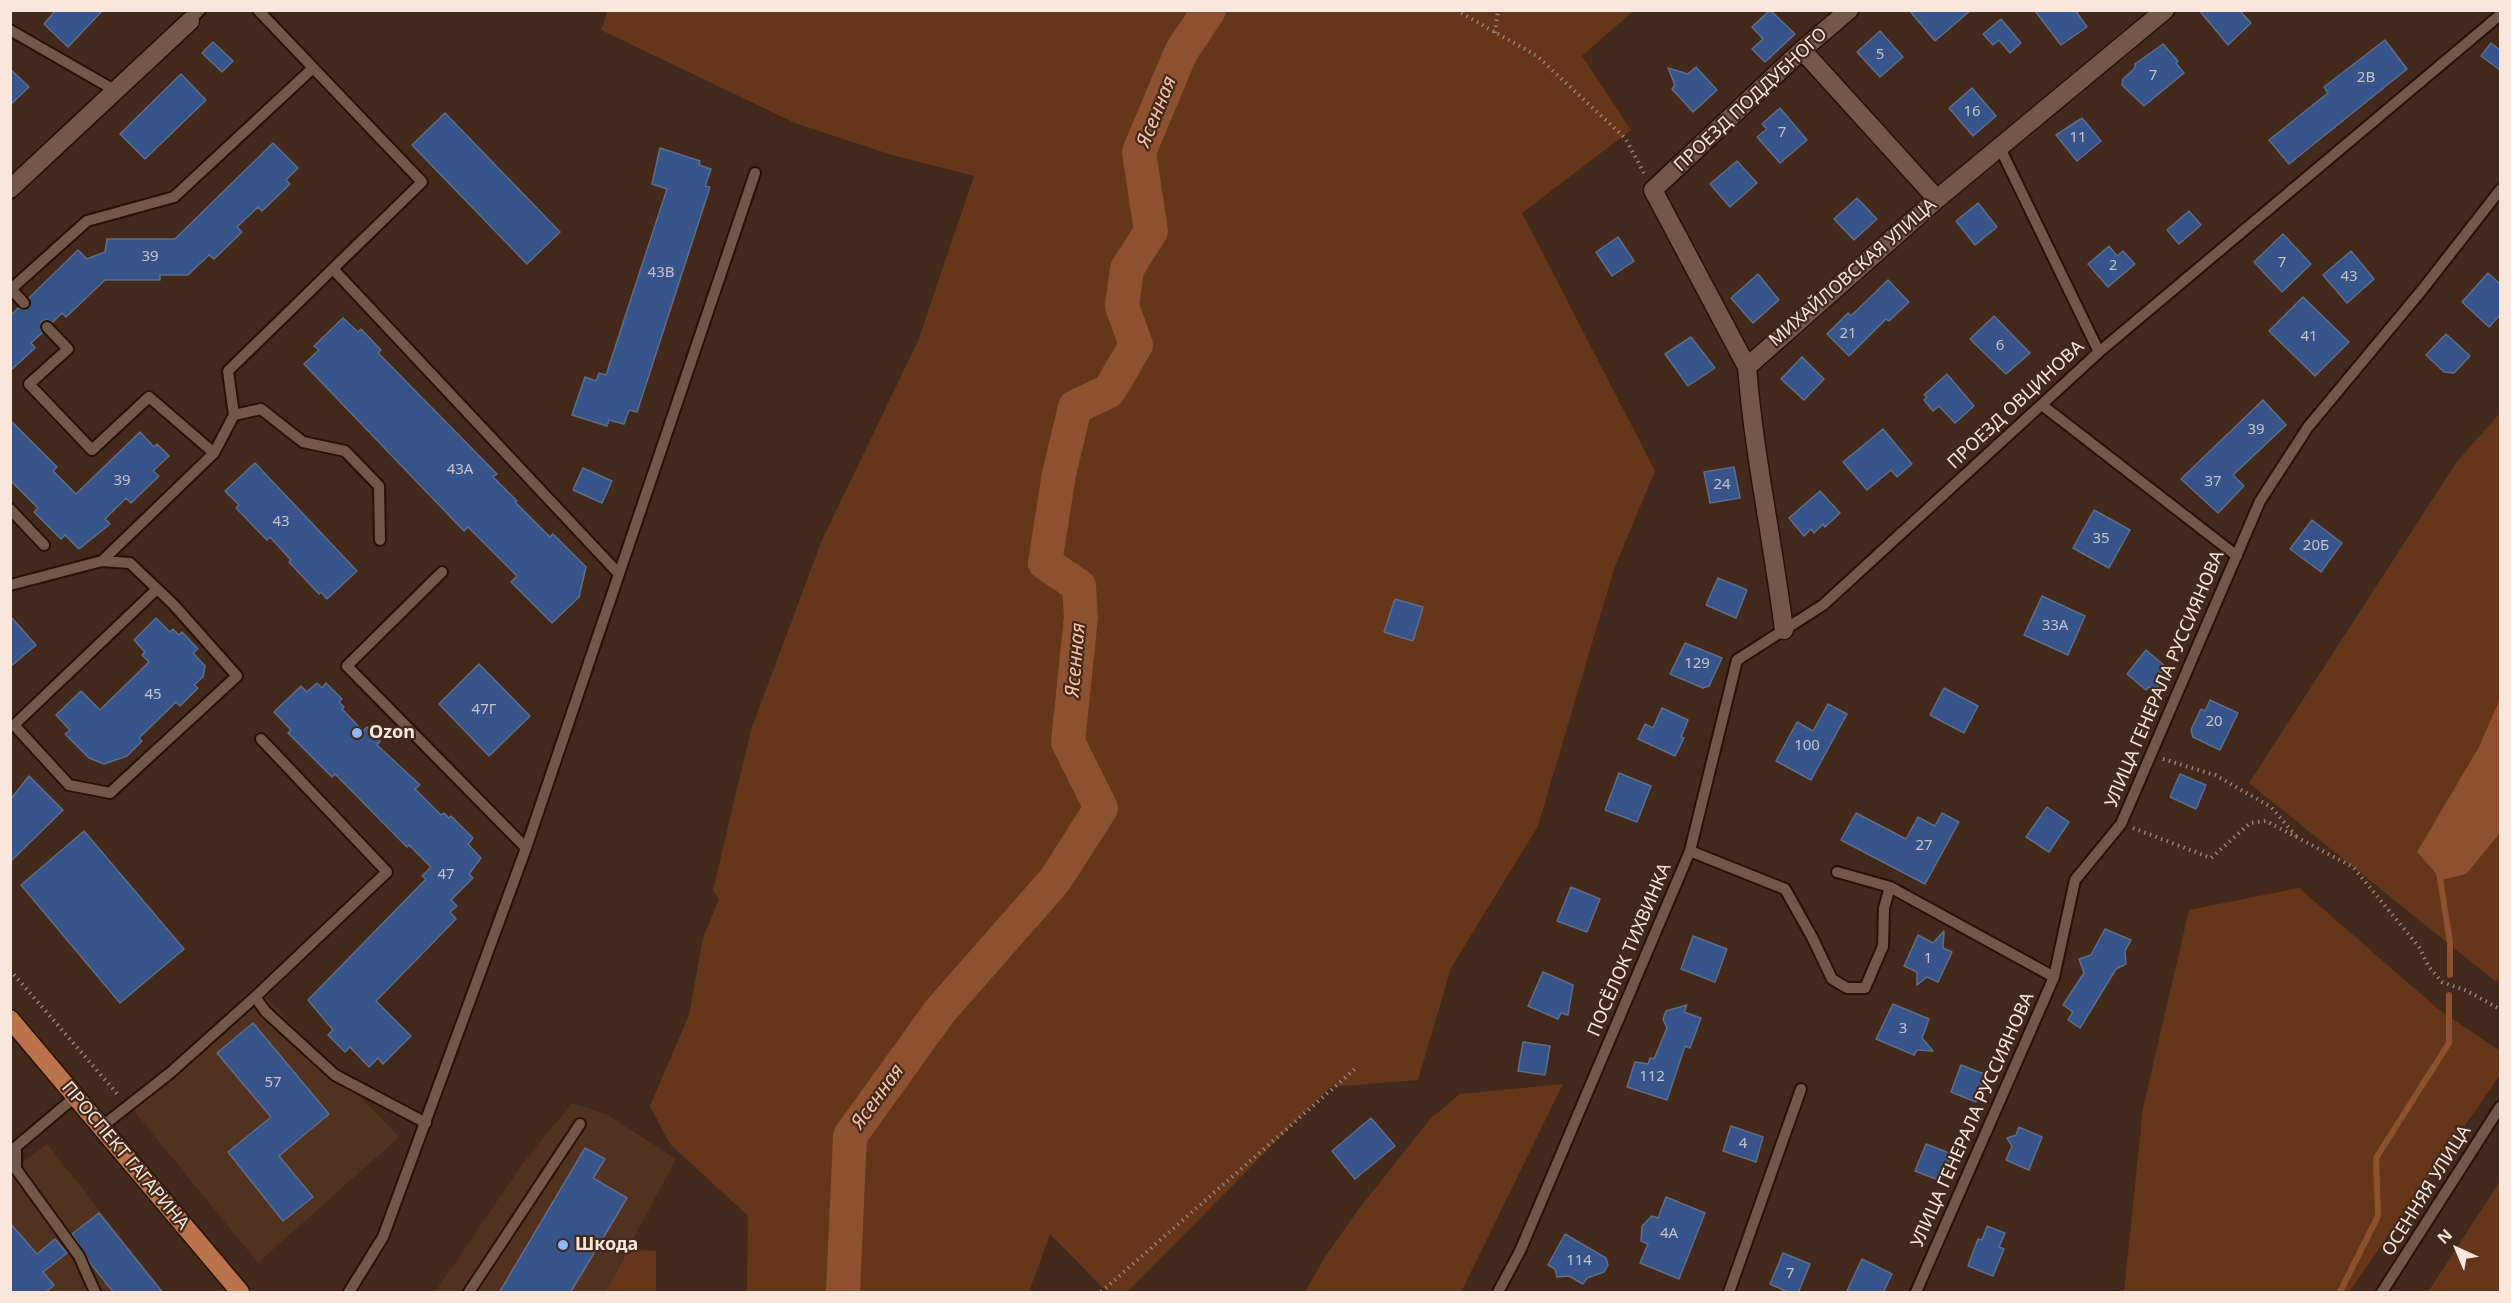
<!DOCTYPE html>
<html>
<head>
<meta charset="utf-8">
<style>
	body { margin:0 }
	#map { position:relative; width:2511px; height:1303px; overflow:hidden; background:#42291b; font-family:"Noto Sans",sans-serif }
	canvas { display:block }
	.frame { position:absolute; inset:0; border:12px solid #f9e7de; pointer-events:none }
	.north { position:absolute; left:2427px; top:1219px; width:60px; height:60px; -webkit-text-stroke:4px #42291b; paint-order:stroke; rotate:316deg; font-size:16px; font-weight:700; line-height:24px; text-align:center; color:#f9e7de }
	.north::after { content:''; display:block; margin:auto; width:21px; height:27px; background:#f9e7de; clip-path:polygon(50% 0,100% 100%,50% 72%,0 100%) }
</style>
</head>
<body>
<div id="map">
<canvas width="2511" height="1303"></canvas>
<div class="frame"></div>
<div class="north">N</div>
</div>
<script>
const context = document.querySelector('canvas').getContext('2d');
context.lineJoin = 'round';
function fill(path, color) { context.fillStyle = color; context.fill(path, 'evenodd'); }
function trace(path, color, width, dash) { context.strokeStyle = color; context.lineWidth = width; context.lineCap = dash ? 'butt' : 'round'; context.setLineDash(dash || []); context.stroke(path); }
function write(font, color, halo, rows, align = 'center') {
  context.font = font + ' "Noto Sans",sans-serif'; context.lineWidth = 4.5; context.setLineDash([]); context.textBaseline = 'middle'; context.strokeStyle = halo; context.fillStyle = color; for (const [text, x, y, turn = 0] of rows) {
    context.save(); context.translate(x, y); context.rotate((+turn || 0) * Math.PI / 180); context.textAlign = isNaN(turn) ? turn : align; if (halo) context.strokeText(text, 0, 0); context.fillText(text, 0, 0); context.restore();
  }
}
fill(new Path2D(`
	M259 990 399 1137 258 1263 126 1101Z
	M572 1103 606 1114 676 1159 605 1292H435L523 1163Z
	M47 1144 164 1292H11L10 1172Z`), '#51311f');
fill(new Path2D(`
	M608 10 1633 11 1582 56 1631 130 1522 213 1655 471 1614 569 1538 826 1451 968 1418 1080 1330 1087 1127 1292H1107L1050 1234 1029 1292H747L748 1216 670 1144 650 1106 689 1015 703 938 719 899 713 890 751 730 822 540 918 341 974 176 892 155 795 123 601 30Z
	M2500 413V977L2496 982 2249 783 2456 463Z
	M2299 888 2438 1009 2500 1051V1075L2349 1292H2124L2143 1108 2189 910Z
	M1563 1084 1461 1292H1305L1325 1257 1358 1210 1431 1118 1460 1094Z
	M2500 1181V1292H2428Z
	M629 1249 656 1251V1292H605Z`), '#66361a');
fill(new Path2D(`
	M2500 699V833L2466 874 2442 880 2417 852 2479 747Z`), '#8d512f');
trace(new Path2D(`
	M2439 872 2450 942V975
	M2340 1292 2378 1216 2376 1158 2449 1043V995`), '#8d512f', 6);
trace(new Path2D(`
	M843 1292 850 1136 940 1011 1055 880 1101 808 1068 742 1081 617 1079 586 1045 563 1059 474 1075 407 1109 391 1136 345 1122 306 1127 269 1151 231 1139 152 1181 52 1209 10`), '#8d512f', 34);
const building = new Path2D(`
	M56 10H103L68 47 44 24Z
	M1770 10 1795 34 1765 62 1752 49 1763 39 1752 27Z
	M1909 10H1971L1935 41Z
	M2075 10 2087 27 2061 45 2035 11Z
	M2199 10H2239L2251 23 2228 45Z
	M2001 19 2021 43 2010 53 1999 40 1993 45 1983 34Z
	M1880 31 1903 57 1880 77 1857 52Z
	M2385 40 2407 69 2289 164 2269 140 2328 93 2324 87Z
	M213 42 233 61 222 72 202 53Z
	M2491 43 2500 50V70L2481 56Z
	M2163 44 2178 61 2176 63 2184 73 2144 106 2122 85 2123 79 2135 68V64Z
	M1696 67 1717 90 1693 112 1672 89 1675 85 1668 68 1688 74Z
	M10 69 29 87 10 105Z
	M181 74 206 100 145 159 120 134Z
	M1972 88 1996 116 1973 136 1949 108Z
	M1780 108 1807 140 1780 163 1757 137 1767 129 1762 124Z
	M445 113 560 232 527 264 412 145Z
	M2082 118 2101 141 2077 161 2056 135Z
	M273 143 298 168 286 180 290 184 262 211 258 207 237 227 242 232 214 259 209 255 188 275H160V280H105L66 317 62 313 53 322 46 320 41 322 42 333 31 343 35 348 10 371V316L18 308 25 310 29 308V298L78 250 87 259 105 252 107 239H175Z
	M660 148 700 161 699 165 711 169 705 186 710 187 637 412 629 410 624 424 609 420 607 426 572 415 585 377 596 381 599 373 606 375 667 189 652 184Z
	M1737 161 1757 183 1730 207 1710 184Z
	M1857 198 1877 219 1854 240 1834 219Z
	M1978 203 1997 227 1975 245 1956 221Z
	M2189 211 2201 225 2179 244 2167 230Z
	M2283 234 2311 264 2282 292 2254 262Z
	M1618 237 1634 261 1612 276 1596 252Z
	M2109 246 2117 256 2123 251 2135 264 2108 287 2088 264Z
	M2351 251 2374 279 2347 303 2323 275Z
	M2488 273 2500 284V315L2489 327 2462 302Z
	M1758 274 1779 300 1753 323 1731 298Z
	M1888 280 1909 302 1889 321 1886 319 1849 356 1827 334 1848 313 1851 316Z
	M2303 297 2349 342 2315 376 2269 331Z
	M1994 316 2030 353 2006 374 1970 339Z
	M343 318 358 332 361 329 381 350 378 353 497 474 493 477 517 501 515 502 550 537 553 534 586 567 579 597 552 623 511 582 517 576 468 527 464 531 304 364 319 350 314 346Z
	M2446 334 2470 356 2454 373 2444 372 2426 355Z
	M1691 337 1715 368 1688 386 1665 354Z
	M1802 357 1824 379 1804 400 1781 379Z
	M1947 374 1974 406 1955 423 1939 406 1933 411 1924 400 1927 397 1924 395Z
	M2263 400 2286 425 2233 475 2244 486 2218 513 2181 479Z
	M10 420 57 467 53 471 76 494 140 432 154 447 157 444 169 456 153 471 159 476 131 503 126 498 105 519 110 524 79 549 65 535 61 539 34 512 38 508 10 480Z
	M1883 429 1912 464 1897 477 1891 470 1867 490 1843 462Z
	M255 463 357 571 327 599 321 592 319 594 289 562 291 560 270 537 267 540 236 508 239 505 225 491Z
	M1734 467 1740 498 1710 503 1704 472Z
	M583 468 612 481 602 503 573 490Z
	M1820 491 1840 513 1825 527 1823 524 1814 533 1811 529 1804 536 1789 518Z
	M2094 510 2130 530 2109 568 2073 548Z
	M2312 520 2342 543 2321 572 2290 549Z
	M1718 578 1747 590 1736 618 1706 605Z
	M2042 596 2085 616 2068 655 2024 635Z
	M1395 599 1423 607 1413 641 1384 632Z
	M10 616 36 645 10 667Z
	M156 618 170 632 173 629 179 635 182 632 198 649 193 653 205 666 203 677 194 685 198 688 180 706 176 702 139 738 142 741 127 756 104 764 89 758 65 734 70 730 56 715 81 691 100 710 149 662 142 655 145 652 134 640Z
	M1685 643 1722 658 1709 686 1703 688 1670 674Z
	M2146 650 2166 667 2159 675 2163 682 2155 689 2149 687 2146 690 2127 674Z
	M479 664 530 716 489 756 439 704Z
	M317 683 322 688 326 683 342 699 339 702 344 707 342 709 363 731 367 727 380 741 377 745 420 785 415 789 441 815 444 813 449 818 451 816 473 838 468 844 481 858 469 874 473 878 451 900 457 906 450 912 456 919 376 1001 411 1036 383 1064 378 1058 369 1067 350 1047 345 1052 328 1035 333 1030 308 1000 426 879 422 876 431 867 409 845 407 847 335 774 332 777 288 733 291 730 274 712 301 686 307 692Z
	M1944 688 1978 706 1964 733 1930 715Z
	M2210 700 2238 713 2220 750 2193 737 2191 730 2201 709 2205 711Z
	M1828 704 1847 714 1811 780 1776 761 1797 722 1813 731Z
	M1662 708 1688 720 1681 737 1684 738 1675 756 1638 739 1645 724 1653 728Z
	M1619 773 1651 786 1637 822 1605 810Z
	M2180 774 2206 785 2196 809 2170 797Z
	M29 776 63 810 10 862V800Z
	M2047 807 2069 822 2049 852 2026 837Z
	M1856 813 1906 839 1918 817 1935 826 1942 813 1959 822 1925 884 1841 840Z
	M84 831 184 949 120 1003 21 885Z
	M1571 887 1600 899 1587 932 1557 921Z
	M2105 929 2131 940 2125 951 2126 964 2116 969 2080 1028 2068 1020 2073 1012 2063 1005 2084 973 2079 959 2091 955Z
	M1944 931 1943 948 1952 952 1938 982 1927 977 1917 985V972L1904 966 1918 935 1933 943Z
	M1693 936 1727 949 1715 982 1681 969Z
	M1543 972 1573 985 1568 1015 1561 1013 1558 1019 1528 1006Z
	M1893 1004 1929 1019 1922 1038 1933 1051 1917 1050 1914 1055 1876 1039Z
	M1687 1005 1684 1012 1701 1018 1690 1048 1685 1046 1667 1100 1627 1087 1635 1062 1648 1064 1650 1058 1654 1059 1667 1028 1663 1019 1666 1011Z
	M253 1023 329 1114 279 1156 313 1197 283 1221 228 1152 271 1117 217 1053Z
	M1523 1042 1550 1046 1545 1075 1518 1071Z
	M1961 1065 1987 1075 1976 1102 1951 1092Z
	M1371 1118 1395 1146 1355 1179 1332 1151Z
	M1731 1126 1763 1137 1756 1162 1723 1151Z
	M2019 1127 2042 1137 2029 1170 2006 1160 2012 1146 2007 1138 2016 1135Z
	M1926 1144 1952 1154 1941 1181 1915 1171Z
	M585 1148 605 1159 593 1178 627 1198 570 1293H499Z
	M1666 1197 1705 1213 1679 1279 1640 1263 1648 1244 1641 1241 1642 1226 1652 1216 1658 1218Z
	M99 1213 163 1293H114L90 1263 72 1234Z
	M10 1223 37 1254 55 1239 67 1253 43 1272 54 1285 45 1293H10Z
	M1987 1226 2005 1233 1999 1247 2004 1249 1993 1276 1968 1266 1978 1239 1982 1240Z
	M1565 1234 1606 1258 1608 1265 1604 1272 1587 1278 1583 1284 1569 1276 1557 1277 1555 1269 1548 1265Z
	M1783 1253 1810 1264 1798 1293H1790L1770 1284Z
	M1862 1259 1892 1274 1883 1293H1846Z`);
fill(building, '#365489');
trace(building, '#5f6e88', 1.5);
const service = new Path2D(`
	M190 21 200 10
	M10 30 116 91
	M333 269 619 574 755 173
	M11 289 24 303
	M10 290 87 221 174 197 313 68
	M2099 352 2500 15
	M2042 405 2237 556
	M234 415 261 409 303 442 345 451 379 486 380 540
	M214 453 234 415 228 371 422 182 258 10
	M10 509 44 545
	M102 561 130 563 174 605 237 676 110 793 69 785 14 725 157 589
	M10 585 102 561 214 453 149 397 92 450 29 384 68 349 47 327
	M526 848 619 574
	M1690 851 1785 889 1812 937 1832 979 1847 988H1865L1883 946 1884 908 1890 887 2054 977
	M1837 872 1890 887
	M255 997 266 1012 335 1075 426 1123
	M100 1128 170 1073 255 997 387 872 261 739
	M16 1147V1169L79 1256 95 1292
	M11 1151 75 1097
	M349 1292 383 1237 526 848 347 666 442 572
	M469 1292 580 1124
	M1498 1292 1520 1251 1690 851 1737 660 1823 605 2099 352 2000 148
	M1729 1292 1801 1089
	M1916 1292 2054 977 2075 880 2121 824 2260 501 2308 427 2422 290 2500 190
	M2382 1292 2500 1107`);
const minor = new Path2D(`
	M1802 50 1937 199
	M10 189 190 21
	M1747 367 1653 190 1802 50 1849 10
	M1784 630C1773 542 1754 455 1747 367L1937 199 2165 10`);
const primary = new Path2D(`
	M10 1019 240 1292`);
trace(service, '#281104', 14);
trace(minor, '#281104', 21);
trace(primary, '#281104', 21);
trace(new Path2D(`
	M1456 10 1537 56 1625 138 1644 173
	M1495 33 1498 10
	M2163 759 2215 775 2271 807 2296 836
	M2133 828 2211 858 2250 823 2266 821 2353 867 2419 947 2429 967 2442 982 2465 990 2500 1009
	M10 970 120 1097
	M1101 1292 1355 1069`), '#998478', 4, [1.5, 4.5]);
trace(service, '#735748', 10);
trace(minor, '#735748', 18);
trace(primary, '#ba734b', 18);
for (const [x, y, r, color] of [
	[357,733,6,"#90b8fd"],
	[563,1245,6,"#90b8fd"]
]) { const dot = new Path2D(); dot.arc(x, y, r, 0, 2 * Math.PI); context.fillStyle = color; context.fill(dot); trace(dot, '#42291b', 2); }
write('15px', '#c8c2c9', null, [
	["5",1880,55],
	["7",2153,76],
	["2В",2366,78],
	["16",1972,112],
	["7",1782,133],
	["11",2078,138],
	["39",150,257],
	["7",2282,263],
	["2",2113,266],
	["43В",661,273],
	["43",2349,277],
	["21",1848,334],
	["41",2309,337],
	["6",2000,346],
	["39",2256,430],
	["43А",460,470],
	["39",122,481],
	["37",2213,482],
	["24",1722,485],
	["43",281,522],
	["35",2101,539],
	["20Б",2316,546],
	["33А",2055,626],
	["129",1697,664],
	["45",153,695],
	["47Г",484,710],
	["20",2214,722],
	["100",1807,746],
	["27",1924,846],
	["47",446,875],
	["1",1928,959],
	["3",1903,1029],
	["112",1652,1077],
	["57",273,1083],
	["4",1743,1144],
	["4А",1669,1234],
	["114",1579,1261],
	["7",1790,1274]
]);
write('18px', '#f9e7de', '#42291b', [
	["ПРОЕЗД ПОДДУБНОГО",1751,100,-43],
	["МИХАЙЛОВСКАЯ УЛИЦА",1853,273,-41],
	["ПРОЕЗД ОВЦИНОВА",2016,405,-43],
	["УЛИЦА ГЕНЕРАЛА РУССИЯНОВА",2165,679,-67],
	["ПОСЁЛОК ТИХВИНКА",1630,950,-67],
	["УЛИЦА ГЕНЕРАЛА РУССИЯНОВА",1973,1120,-66],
	["ПРОСПЕКТ ГАГАРИНА",125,1156,50],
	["ОСЕННЯЯ УЛИЦА",2427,1191,-58]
]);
write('bold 18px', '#f9e7de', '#42291b', [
	["Ozon",369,733],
	["Шкода",575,1245]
], 'left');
write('italic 20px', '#fac3a6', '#42291b', [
	["Ясенная",1157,112,-68],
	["Ясенная",1076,660,-85],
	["Ясенная",878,1097,-54]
]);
</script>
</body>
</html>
